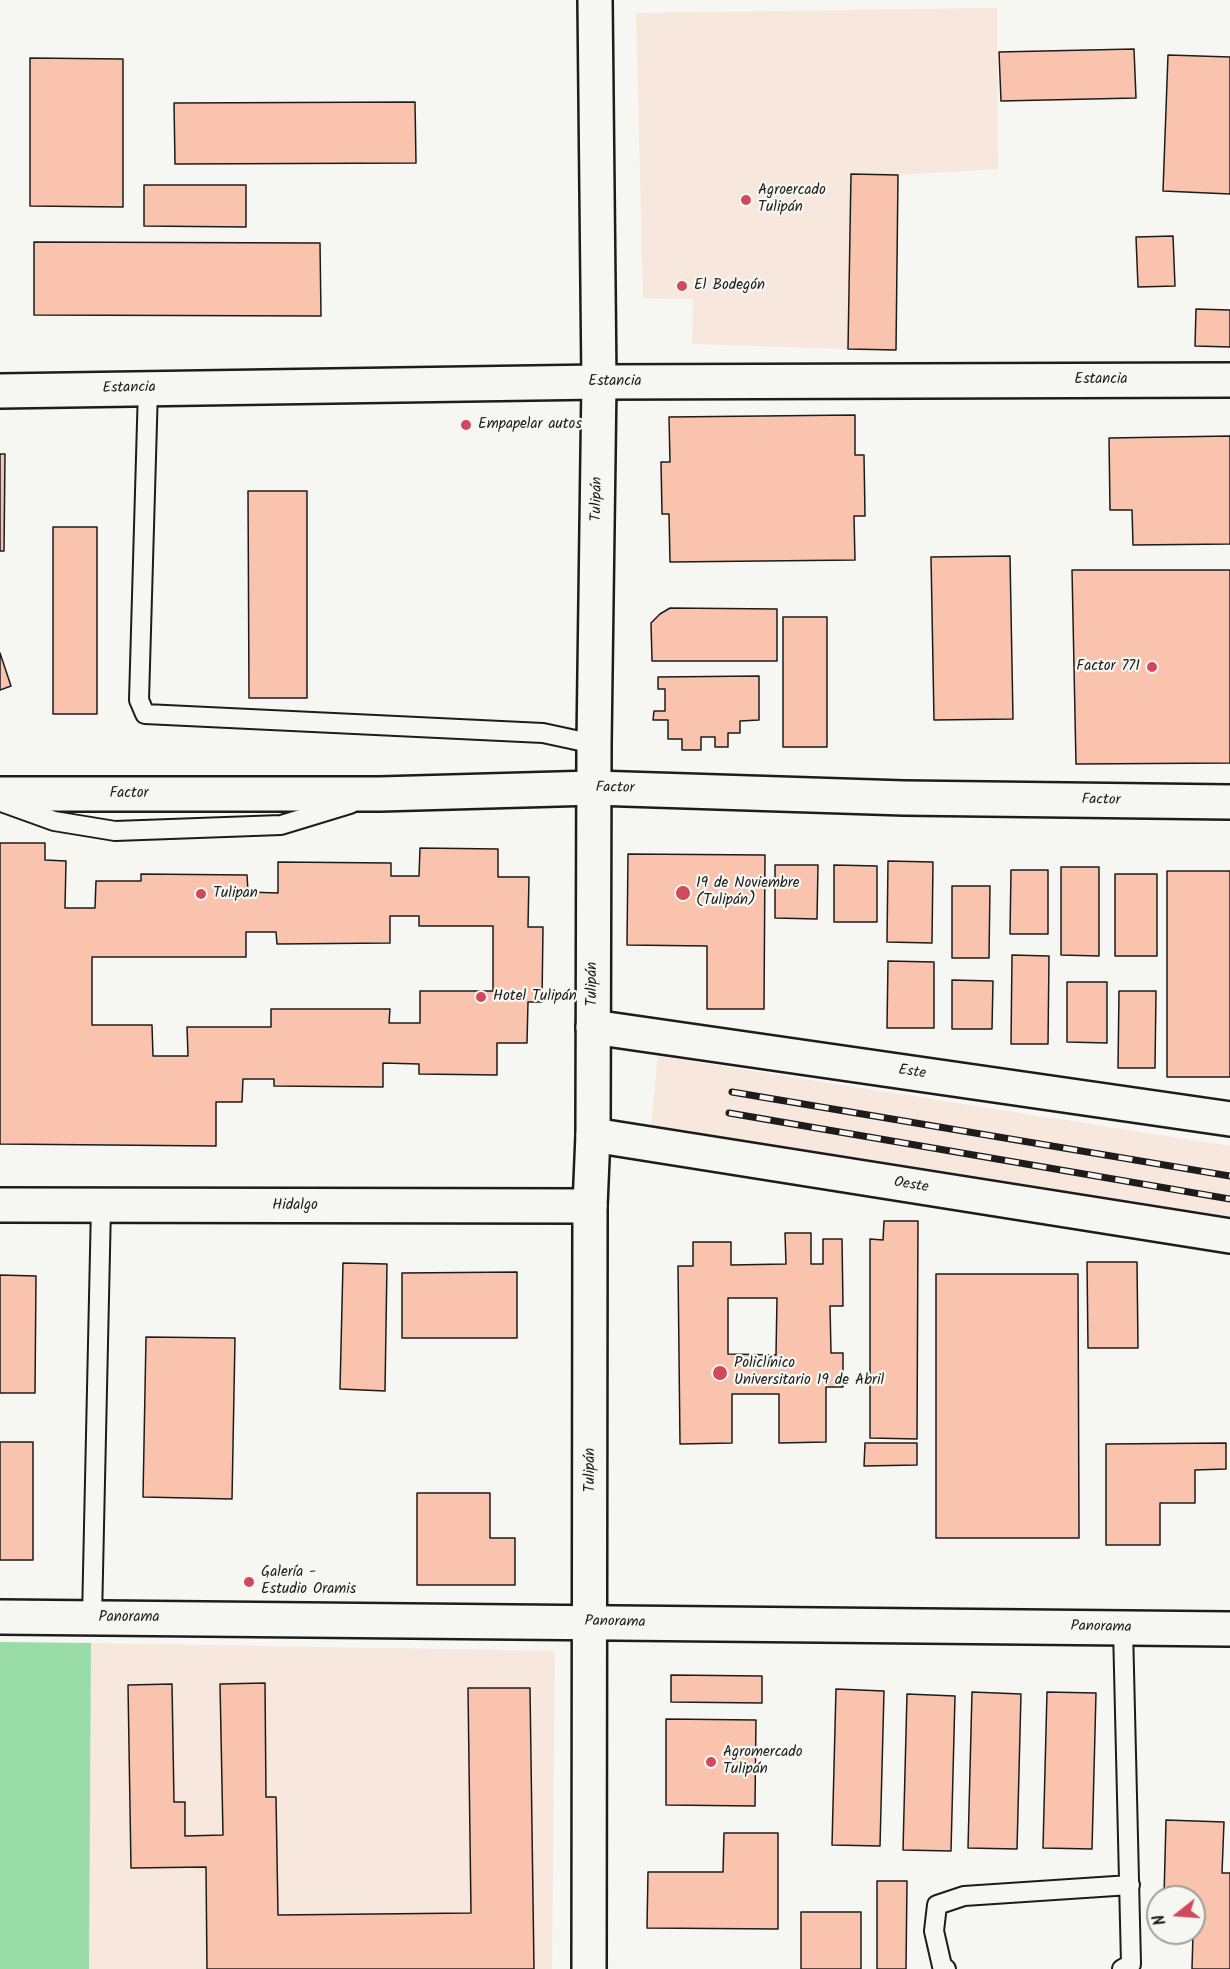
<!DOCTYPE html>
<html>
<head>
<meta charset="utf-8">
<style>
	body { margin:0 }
	#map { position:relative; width:1230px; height:1969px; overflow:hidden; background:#f6f6f2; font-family:Kalam,sans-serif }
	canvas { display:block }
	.north { position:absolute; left:1146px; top:1885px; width:60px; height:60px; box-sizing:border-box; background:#f6f6f2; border:2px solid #9f9f9c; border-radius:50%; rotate:253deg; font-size:16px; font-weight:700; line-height:24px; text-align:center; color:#1c1c1c }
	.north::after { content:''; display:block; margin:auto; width:21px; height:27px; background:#d1495b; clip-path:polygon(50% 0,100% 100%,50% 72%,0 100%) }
</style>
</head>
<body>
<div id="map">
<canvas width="1230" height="1969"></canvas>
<div class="north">N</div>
</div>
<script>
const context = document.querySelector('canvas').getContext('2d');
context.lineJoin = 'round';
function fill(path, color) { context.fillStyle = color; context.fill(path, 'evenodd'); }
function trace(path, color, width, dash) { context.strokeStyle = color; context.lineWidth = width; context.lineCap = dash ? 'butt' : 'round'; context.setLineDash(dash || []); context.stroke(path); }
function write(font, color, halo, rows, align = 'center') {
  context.font = font + ' Kalam,sans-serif'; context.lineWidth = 4.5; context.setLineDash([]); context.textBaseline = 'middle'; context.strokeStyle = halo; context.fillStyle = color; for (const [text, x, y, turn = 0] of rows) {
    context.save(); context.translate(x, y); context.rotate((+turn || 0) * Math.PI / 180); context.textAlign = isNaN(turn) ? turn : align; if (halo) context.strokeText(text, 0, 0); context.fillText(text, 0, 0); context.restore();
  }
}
fill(new Path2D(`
	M997 8 998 169 898 175 851 174 848 349 692 344 693 299 643 298 636 13Z
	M658 1056 1230 1146V1222L650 1134Z
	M91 1643 555 1651 552 1969H89Z`), '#f7e7dd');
fill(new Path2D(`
	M0 1642 91 1643 89 1969H0Z`), '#9adca7');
const building = new Path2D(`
	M1134 49 1136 98 1001 101 999 52Z
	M1168 55 1230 57V194L1163 191Z
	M30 58 123 59V207L30 206Z
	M415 102 416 163 175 164 174 103Z
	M851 174 898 175 896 350 848 349Z
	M144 185H246V227L144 226Z
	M1173 236 1175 286 1138 287 1136 237Z
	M34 242 320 243 321 316 34 315Z
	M1196 309 1230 310V347L1195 346Z
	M855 415V455H864L865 516H854L855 560 670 562 669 514H662L661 462H670L669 417Z
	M1230 436V544L1133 545 1132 510H1110L1109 438Z
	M0 454H5L4 551H0Z
	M248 491H307V698H249Z
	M53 527H97V714H53Z
	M1010 556 1013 719 934 720 931 557Z
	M1072 570H1230V763L1076 764Z
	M670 608 777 609V661H652L651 623 660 614Z
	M783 617H827V747H783Z
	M0 653 11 686 0 690Z
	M759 676V720L740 721V733H728V747H715V737H701V750H682V739H668V720H653L654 711H665V689H658V677Z
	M0 843H45V860L66 861 65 908H95L96 881H141V874L247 875 248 892 278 893V862L391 863V876H419L420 848 498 849V877H529L528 927H543L542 1002H528L527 1043H497V1075L419 1074V1064L383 1063V1087L274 1086V1079H243L242 1102H216V1146L0 1144ZM390 916H419V926H493V991H420V1023H389L390 1009H271V1027H187L188 1056H153L152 1025H92V957H246V932H276L277 944 390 943Z
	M628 854 765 855 764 1009H707V946L627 945Z
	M888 861 933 862 932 943 887 942Z
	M775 865H818L817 919 775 918Z
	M834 865 877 866V922H834Z
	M1061 867H1099V956L1061 955Z
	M1011 870H1048V934H1010Z
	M1167 871H1230V1077H1167Z
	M1115 874H1157V956H1115Z
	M952 886H990L989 958H952Z
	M1012 955 1049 956 1048 1044H1011Z
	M888 961 934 962V1028H887Z
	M952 980 993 981 992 1029H952Z
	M1067 982H1107V1043L1067 1042Z
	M1119 991H1156L1155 1068H1118Z
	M884 1221H918L917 1439 870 1438V1239L883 1240Z
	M785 1233H811V1264H823V1239H842L843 1306H830L831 1353H843V1387H826V1442L779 1443V1394H732V1443L680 1444 678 1266H693V1242H731V1265L786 1264ZM728 1298H777L776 1355 728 1354Z
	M1087 1262H1137L1138 1348H1088Z
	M343 1263 387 1264 385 1391 340 1389Z
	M517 1272V1338H402V1273Z
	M936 1274H1078L1079 1538H936Z
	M0 1275 36 1276 35 1393H0Z
	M146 1337 235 1338 232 1499 143 1497Z
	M0 1442H33V1560H0Z
	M865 1443H917V1465L864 1466Z
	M1226 1443V1469L1195 1470V1503H1160V1545H1106V1444Z
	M417 1493H490V1538H515V1585H417Z
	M671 1675 762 1676V1703L671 1702Z
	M265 1683 266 1797H276L278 1915 471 1913 468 1688H530L534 1969H207L206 1867 131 1868 128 1685 172 1684 174 1802H185V1836L223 1835 220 1684Z
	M836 1689 884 1691 880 1846 832 1845Z
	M972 1692 1021 1694 1017 1849 968 1848Z
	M1047 1692 1096 1693 1092 1849 1043 1848Z
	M907 1694 955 1696 951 1851 903 1850Z
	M666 1719 756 1720 755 1806 666 1805Z
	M1166 1820 1224 1822 1222 1873H1230V1969H1192L1194 1897H1164Z
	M724 1833H778V1929L647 1928 648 1872H723Z
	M877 1881H907L906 1969H877Z
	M801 1912H861V1969H801Z`);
fill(building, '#f9c3ad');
trace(building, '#1c1c1c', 1.5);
const lane = new Path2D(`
	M148 388 139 700 145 714 543 733 594 744
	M4 803 54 821 115 831 281 825 350 804
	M92 1618 101 1206
	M946 1969 942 1966 934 1931 937 1905 964 1896 1130 1885
	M1122 1969 1131 1964 1123 1628`);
const street = new Path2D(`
	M0 391 599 382 1230 380
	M0 794H380L594 788 904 798 1230 802
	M593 1027 1230 1119
	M593 1135 1230 1236
	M0 1205 590 1206
	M0 1617 1230 1629`);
const secondary = new Path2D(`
	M589 1969 590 1206 593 1135 594 744 599 382 595 0`);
trace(lane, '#1c1c1c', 22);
trace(street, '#1c1c1c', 38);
trace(secondary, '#1c1c1c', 38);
trace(lane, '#f6f6f2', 18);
trace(street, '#f6f6f2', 33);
trace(secondary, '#f6f6f2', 33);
const rail = new Path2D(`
	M732 1092 1230 1176
	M729 1113 1230 1199`);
trace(rail, '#1c1c1c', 7);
trace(rail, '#f6f6f2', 4.5, [14]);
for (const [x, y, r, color] of [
	[746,200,6,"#d1495b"],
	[682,286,6,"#d1495b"],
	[466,425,6,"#d1495b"],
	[1152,667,6,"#d1495b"],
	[683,893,8,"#d1495b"],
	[201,894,6,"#d1495b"],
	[481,997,6,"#d1495b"],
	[720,1373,8,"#d1495b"],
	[249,1582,6,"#d1495b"],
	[711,1762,6,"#d1495b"]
]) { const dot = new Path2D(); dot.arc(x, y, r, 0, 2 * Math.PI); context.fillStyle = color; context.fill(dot); trace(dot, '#f6f6f2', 2); }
write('15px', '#1c1c1c', '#f6f6f2', [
	["Agroercado",758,191],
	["Tulipán",758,208],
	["El Bodegón",694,286],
	["Empapelar autos",478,425],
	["Factor 771",1140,667,"right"],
	["19 de Noviembre",696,884],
	["(Tulipán)",696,901],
	["Tulipan",213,894],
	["Hotel Tulipán",493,997],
	["Policlínico",734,1364],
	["Universitario 19 de Abril",734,1381],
	["Galería -",261,1573],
	["Estudio Oramis",261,1590],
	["Agromercado",723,1753],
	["Tulipán",723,1770]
], 'left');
write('15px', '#1c1c1c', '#f6f6f2', [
	["Estancia",1101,380],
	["Estancia",615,382],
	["Estancia",129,389,-1],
	["Tulipán",598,499,-89],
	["Factor",615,789,1],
	["Factor",129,794],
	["Factor",1101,801,1],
	["Tulipán",593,984,-90],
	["Este",912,1073,8],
	["Oeste",911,1186,9],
	["Hidalgo",295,1206],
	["Tulipán",591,1470,-90],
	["Panorama",129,1618],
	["Panorama",615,1623,1],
	["Panorama",1101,1628,1]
]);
</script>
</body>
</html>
